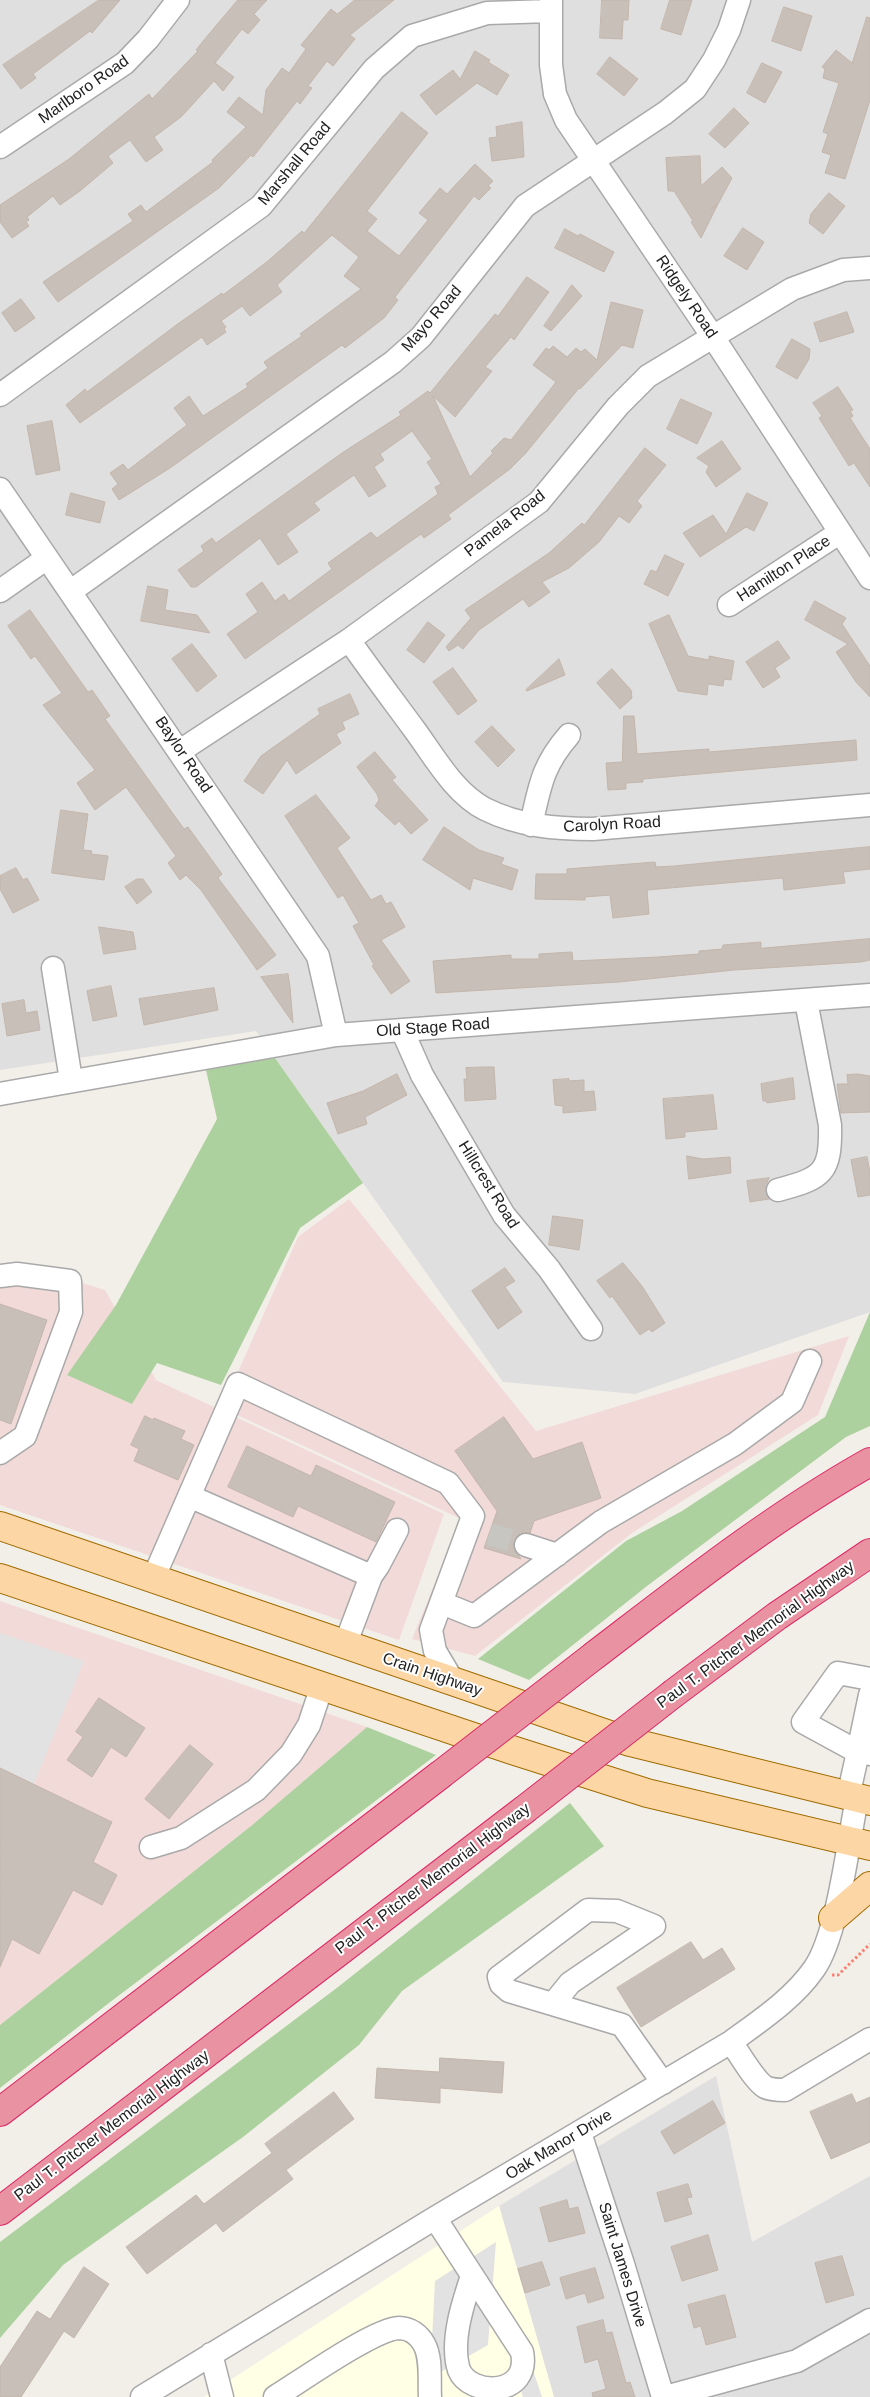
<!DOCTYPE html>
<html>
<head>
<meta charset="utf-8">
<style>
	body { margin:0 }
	canvas { display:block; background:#f2efe9 }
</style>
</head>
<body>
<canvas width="870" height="2397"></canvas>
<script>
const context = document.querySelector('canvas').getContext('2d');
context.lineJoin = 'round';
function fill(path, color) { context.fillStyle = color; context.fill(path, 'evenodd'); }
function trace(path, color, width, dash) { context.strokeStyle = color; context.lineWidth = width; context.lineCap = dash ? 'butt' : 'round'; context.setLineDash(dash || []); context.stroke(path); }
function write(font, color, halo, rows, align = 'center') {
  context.font = font + ' Helvetica,sans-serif'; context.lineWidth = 4; context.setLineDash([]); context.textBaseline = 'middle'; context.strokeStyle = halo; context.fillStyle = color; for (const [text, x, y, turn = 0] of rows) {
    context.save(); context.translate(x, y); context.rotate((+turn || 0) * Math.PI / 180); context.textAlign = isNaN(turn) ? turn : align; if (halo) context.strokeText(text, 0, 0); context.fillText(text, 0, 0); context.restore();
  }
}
fill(new Path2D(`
	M0 0H870V1312L635 1394 503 1382 256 1031 0 1070Z
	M716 2076 752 2242 870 2176V2397H554L499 2206Z`), '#e0dfdf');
fill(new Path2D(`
	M349 1199 536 1431 849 1336 818 1415 632 1533 475 1656 412 1639 461 1519 222 1408 298 1237Z
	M19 1263 105 1290 156 1380 444 1514 399 1640 0 1505V1268Z
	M0 1601 367 1727 251 1826 0 2025Z`), '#f2dad9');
fill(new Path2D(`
	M499 2206 554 2397H204Z`), '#ffffe5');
fill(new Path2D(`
	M275 1058 363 1183 300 1228 221 1385 157 1363 132 1404 67 1375 116 1305 217 1119 206 1070Z
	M870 1312V1426L846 1437 647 1586 529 1680 478 1659 626 1541 682 1511 825 1417Z
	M367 1727 436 1755 105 2006 0 2088V2025L251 1826Z
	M570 1803 604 1846 402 1991 359 2045 243 2137 63 2265 0 2338V2242L338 1987Z`), '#add19e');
fill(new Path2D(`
	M0 1633 84 1661 34 1784 0 1768Z
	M496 2242 488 2345 430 2378 435 2281Z
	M534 2373 542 2397H523L517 2378Z`), '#e2e2e2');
const building = new Path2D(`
	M99 0H120L92 33 90 31 33 74 36 78 21 89 3 65Z
	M238 0H267L254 14 260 20 248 34 242 29 215 63 234 77 223 91 214 81 181 117 154 137 163 150 146 162 130 140 108 156 113 163 80 191 60 205 53 196 27 217 29 220 26 222 29 226 12 238 0 222V205L69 159 149 94 152 99 198 51 196 50 204 40Z
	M355 0H394L350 35 355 39 333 66 327 61 308 86 312 88 300 104 297 101 253 157 251 155 219 188 58 302 43 282 133 221 128 214 141 205 146 212 213 162 212 160 246 127 227 112 239 97 263 115 266 90 282 68 289 73 306 49 301 45 331 9 337 14Z
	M602 0H629L628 20H623L622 39 600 38Z
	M670 0H692L681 35 661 29Z
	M784 7 812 16 801 51 772 41Z
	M867 17 870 18V100L845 179 825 173 831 155 822 152 828 134 823 132 839 83 823 78 825 69 822 67 836 50 852 63Z
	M475 51 490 60 488 62 509 75 497 95 477 83 436 115 420 95 453 70 460 79Z
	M610 57 638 79 624 96 597 74Z
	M762 63 782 72 765 103 747 93Z
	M734 108 749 123 725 148 709 134Z
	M402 112 428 133 367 211 377 219 367 231 399 256 428 220 419 213 440 188 447 194 475 164 493 181 488 186 491 188 479 200 474 196 395 297 398 300 384 318 345 348 342 345 170 468 119 500 112 489 118 484 110 473 123 464 128 470 187 425 174 408 189 396 203 416 248 387 246 384 268 368 264 362 302 336 300 334 361 289 344 276 359 257 332 235 277 285 282 292 250 316 242 306 221 321 226 327 224 329 226 332 207 345 202 337 80 423 66 405 85 389 87 392 179 323 222 293 223 295 268 261 302 231 304 233Z
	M522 122 524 157 492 161 489 138 497 137 496 127Z
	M700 156 701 186 722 167 732 178 718 204 711 209 718 204 701 238 691 222 693 221 674 191H668L666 158Z
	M829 193 845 206 823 234 809 223 811 214Z
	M743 228 764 242 747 270 724 256Z
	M565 229 578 236 580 234 614 252 604 272 555 248Z
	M527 277 549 292 514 340 511 337 485 367 492 371 455 417 433 396 470 477 493 453 491 451 504 438 511 440 556 382 533 365 546 348 549 350 553 346 567 357 576 348 581 352 585 349 597 360 611 302 643 310 633 348 622 345 580 389 579 388 525 454 510 469 448 515 451 519 424 538 421 534 245 659 227 634 258 612 246 594 262 582 275 601 284 594 289 601 332 569 328 563 371 532 377 538 438 494 435 487 441 484 427 462 432 459 412 431 380 454 384 460 374 467 386 486 369 497 354 475 314 503 320 510 286 534 298 552 278 565 260 538 196 587H191L178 570 204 551 201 546 212 538 216 543 342 453 401 415 399 412 428 391 430 393 495 314 498 316Z
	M572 285 582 296 551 331 544 326Z
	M21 299 35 318 15 332 2 313Z
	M847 312 854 332 820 342 814 323Z
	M792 339 810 349 809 359 797 379 776 367Z
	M838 387 853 410 850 411 853 416 850 418 870 449V487L854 463 849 466 819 418 822 416 813 403Z
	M681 399 712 413 697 444 667 429Z
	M52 421 60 470 36 475 27 426Z
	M722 441 741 469 716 487 706 472 709 466 697 458Z
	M645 448 666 465 637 501 642 506 629 523 619 516 599 542 569 568 542 582 550 592 529 607 523 599 479 630 463 649 458 645 449 651 446 647 471 618 465 610 549 553 582 523 584 525Z
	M71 493 105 502 100 523 66 515Z
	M747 493 768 503 754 531 746 527 700 557 683 533 713 515 726 534Z
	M665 555 684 564 668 596 644 584 651 570 656 572Z
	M148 586 168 590 165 610 197 615 210 633 141 621Z
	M815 601 846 618 842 624 870 666V697L856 682 836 652 848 644 805 620Z
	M30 610 88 692 92 690 110 716 105 719 184 829 188 827 222 874 218 878 276 955 257 970 201 890 186 875 180 880 168 863 176 856 126 787 95 810 77 783 95 770 43 705 62 693 35 656 31 659 8 626Z
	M669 615 688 656 709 660V656L734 661 731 680 724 679 723 686 708 684 707 695 678 691 649 624Z
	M428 622 445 635 424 663 407 650Z
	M778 641 790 658 775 668 780 677 763 688 746 662Z
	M192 644 217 676 197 692 172 659Z
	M559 659 565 675 527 691 526 690Z
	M453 668 477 701 458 715 433 682Z
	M612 669 631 690 632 698 620 709 597 683Z
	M350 694 359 714 342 722 345 729 336 734 341 743 296 774 287 760 263 794 244 781 261 756 320 714 318 709Z
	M624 716H634L637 754 709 749V752L856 740 857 760 643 779V782L626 783V789L608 790 606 763 622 762Z
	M492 726 515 750 498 767 475 742Z
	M375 752 396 777 392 780 428 820 411 834 399 821 395 825 375 806 379 800 377 794 357 767Z
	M316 795 350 838 337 848 371 900 381 895 386 904 391 902 405 927 381 940 410 981 391 994 372 966 374 965 353 926 359 923 343 895 338 898 285 816Z
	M61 810 88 814 83 850 92 851 91 854 108 856 104 880 52 873Z
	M444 827 479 850 504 858 501 864 518 870 512 890 473 878 470 890 423 860Z
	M870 847V869L843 872 845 883 784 890 783 878 647 890 649 914 613 918 610 895 585 897V900L535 899 536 874H567V869L655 862 656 867 674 866Z
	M16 868 23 880 27 878 39 900 13 913 0 889V876Z
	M137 879H143L152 892 137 904 125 887Z
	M99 927 133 932 136 949 104 954Z
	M870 939V960L861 962 734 970 619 982 436 993 433 961 511 955V959H539V954L572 952 573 961 658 957 699 954V951L722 949 723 945 761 942V948Z
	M288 974 290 987 293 1023 261 977Z
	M111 986 117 1016 93 1021 87 991Z
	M214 988 218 1010 144 1025 139 999Z
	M24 1000 26 1013 37 1011 40 1030 7 1036 2 1004Z
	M484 1067H494L496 1099 465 1101 464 1079H467L466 1068Z
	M397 1074 407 1095 365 1117 367 1124 338 1134 327 1103 363 1091Z
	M858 1074 870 1076V1112L841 1113 837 1084H848L847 1075Z
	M793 1078 795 1099 767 1103 766 1101H763L761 1084Z
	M569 1079V1081L584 1080V1092L594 1091 596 1110 563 1113V1106L555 1105 553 1080Z
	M713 1095 717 1129 685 1132V1137L666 1139 663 1099Z
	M687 1156 703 1159 730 1157 731 1173 689 1179Z
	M867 1157 870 1172V1195L858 1197 851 1160Z
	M769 1178 765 1187 769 1199 750 1202 747 1181Z
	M553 1216 583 1220 579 1250 549 1245Z
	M623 1263 642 1286 665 1323 652 1332 649 1329 640 1335 612 1296 610 1298 597 1281Z
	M505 1268 515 1281 505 1287 522 1312 498 1329 472 1291Z
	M0 1304 47 1320 11 1424 0 1420Z
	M145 1416 153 1420 154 1418 185 1431 181 1439 194 1445 178 1480 134 1461 139 1449 131 1445Z
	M504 1417 533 1459 582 1442 601 1498 534 1521 530 1533 523 1532 514 1541 513 1548 521 1559 484 1548 497 1511 455 1451Z
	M247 1446 311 1476 316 1465 395 1502 376 1542 298 1506 293 1517 228 1487Z
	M99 1698 145 1728 126 1757 111 1747 92 1777 67 1760 83 1737 76 1732Z
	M190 1745 213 1764 169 1819 145 1799Z
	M0 1768 112 1822 93 1862 117 1875 102 1905 73 1890 39 1954 12 1939 0 1967Z
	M691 1942 703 1960 722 1948 735 1969 641 2027 617 1988Z
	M440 2058 504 2062 502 2093 440 2088V2103L375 2098 377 2068 439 2072Z
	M334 2092 354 2119 286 2170 293 2179 223 2232 216 2223 147 2274 126 2247 196 2195 204 2204 272 2153 265 2144Z
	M852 2094 856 2103 870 2097V2142L831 2159 810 2112Z
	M713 2101 725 2123 674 2154 661 2132Z
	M688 2184 692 2197 687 2198 692 2214 665 2222 657 2193Z
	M567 2200 569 2209 578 2207 585 2233 549 2242 540 2208Z
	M708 2235 718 2270 682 2281 671 2247Z
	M842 2256 854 2295 826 2303 815 2263Z
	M542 2262 550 2285 525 2293 518 2269Z
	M84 2267 109 2284 74 2338 64 2331 21 2397H0V2367L37 2311 50 2319Z
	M595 2268 604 2298 588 2303 585 2293 566 2299 560 2278Z
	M725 2295 736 2337 706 2345 701 2326 694 2328 688 2305Z
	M603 2320 606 2333 612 2332 626 2383 630 2382 635 2397H593L592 2393 606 2389 598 2359 585 2363 577 2327Z`);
fill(building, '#c7bfb8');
trace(building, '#c4b6ab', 1);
trace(new Path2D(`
	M489 1534 526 1545`), '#c8c6c1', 22, [22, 11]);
const minor = new Path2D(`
	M551 0V65L555 94 566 120 713 337 870 578
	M0 147 125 63 148 39 178 0
	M0 395 261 206 374 69 412 36 487 13 551 11
	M0 489 318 956 336 1035
	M0 591 47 558
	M71 591 393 362 421 337 525 206 665 113 695 89 714 60 729 30 739 0
	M729 605 839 533
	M349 640C370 670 392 699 414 729 434 756 454 793 485 809 519 826 556 829 593 829L870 805
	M180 751 349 640 539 502 618 406 648 376 792 289 843 270 870 268
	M531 825C540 786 542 766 569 735
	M53 968 71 1080
	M402 1030 422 1075 504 1215 549 1269 591 1329
	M0 1094 336 1035 870 995
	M778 1190C823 1178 831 1173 830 1125L806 1001
	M0 1276 17 1274 70 1281 71 1312 25 1436 0 1453
	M189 1496 371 1576 345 1645
	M526 1545 557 1555
	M371 1576 378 1566 397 1530
	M153 1579 238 1384 448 1483 473 1516 431 1630 435 1651 454 1683
	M442 1603 474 1616 601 1522 735 1444 792 1402 810 1361
	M870 1679 838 1673 803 1722 858 1752 870 1695
	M848 1797 858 1752 870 1754
	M151 1847 181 1838 256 1790 291 1754 309 1725 322 1686
	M553 2004 570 1983 654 1926 617 1911 588 1910 499 1977 501 1984 509 1991 622 2025 663 2083
	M731 2042C739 2053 754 2080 765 2087 771 2090 779 2090 785 2090L870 2039
	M580 2133 623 2264 663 2397
	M435 2218 522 2352C531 2397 470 2397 459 2370 450 2342 463 2303 472 2276
	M211 2354 222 2397
	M142 2397 435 2218 731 2042C761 2020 793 1999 814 1969 838 1935 848 1842 857 1799
	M275 2397C301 2381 374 2329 399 2328 410 2328 419 2335 424 2344 432 2358 429 2381 430 2397
	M665 2397 797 2361 870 2320`);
const major = new Path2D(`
	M0 1526 630 1742 870 1801
	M0 1578 512 1750 647 1793 870 1846
	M833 1918 870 1886`);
const highway = new Path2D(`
	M595 1655C684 1587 772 1517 870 1462
	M674 1693 777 1616 870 1553
	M0 2112 440 1775
	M0 2211 524 1810`);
trace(minor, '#a9a9a9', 25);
trace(major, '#a06b00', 30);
trace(highway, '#dc2a67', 30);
trace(new Path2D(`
	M832 1975H838L870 1944`), '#fa8072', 3, [2.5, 2.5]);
trace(minor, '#fff', 22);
trace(major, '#fcd6a4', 28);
trace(highway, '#e892a2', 28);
const highwayBridge = new Path2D(`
	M440 1775 595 1655
	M524 1810 674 1693`);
trace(highwayBridge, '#dc2a67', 30, []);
trace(highwayBridge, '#e892a2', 28);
write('16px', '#222', '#fff', [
	["Marlboro Road",84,90,-35],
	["Marshall Road",295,164,-50],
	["Ridgely Road",686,297,56],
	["Mayo Road",432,319,-49],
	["Pamela Road",505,524,-38],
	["Hamilton Place",784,569,-33],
	["Baylor Road",183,755,56],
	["Carolyn Road",612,825,-3],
	["Old Stage Road",433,1028,-4],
	["Hillcrest Road",488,1185,58],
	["Paul T. Pitcher Memorial Highway",756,1635,-36],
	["Crain Highway",432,1675,19],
	["Paul T. Pitcher Memorial Highway",433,1879,-37],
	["Paul T. Pitcher Memorial Highway",112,2126,-37],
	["Oak Manor Drive",559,2145,-31],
	["Saint James Drive",622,2265,73]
]);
</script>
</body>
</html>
